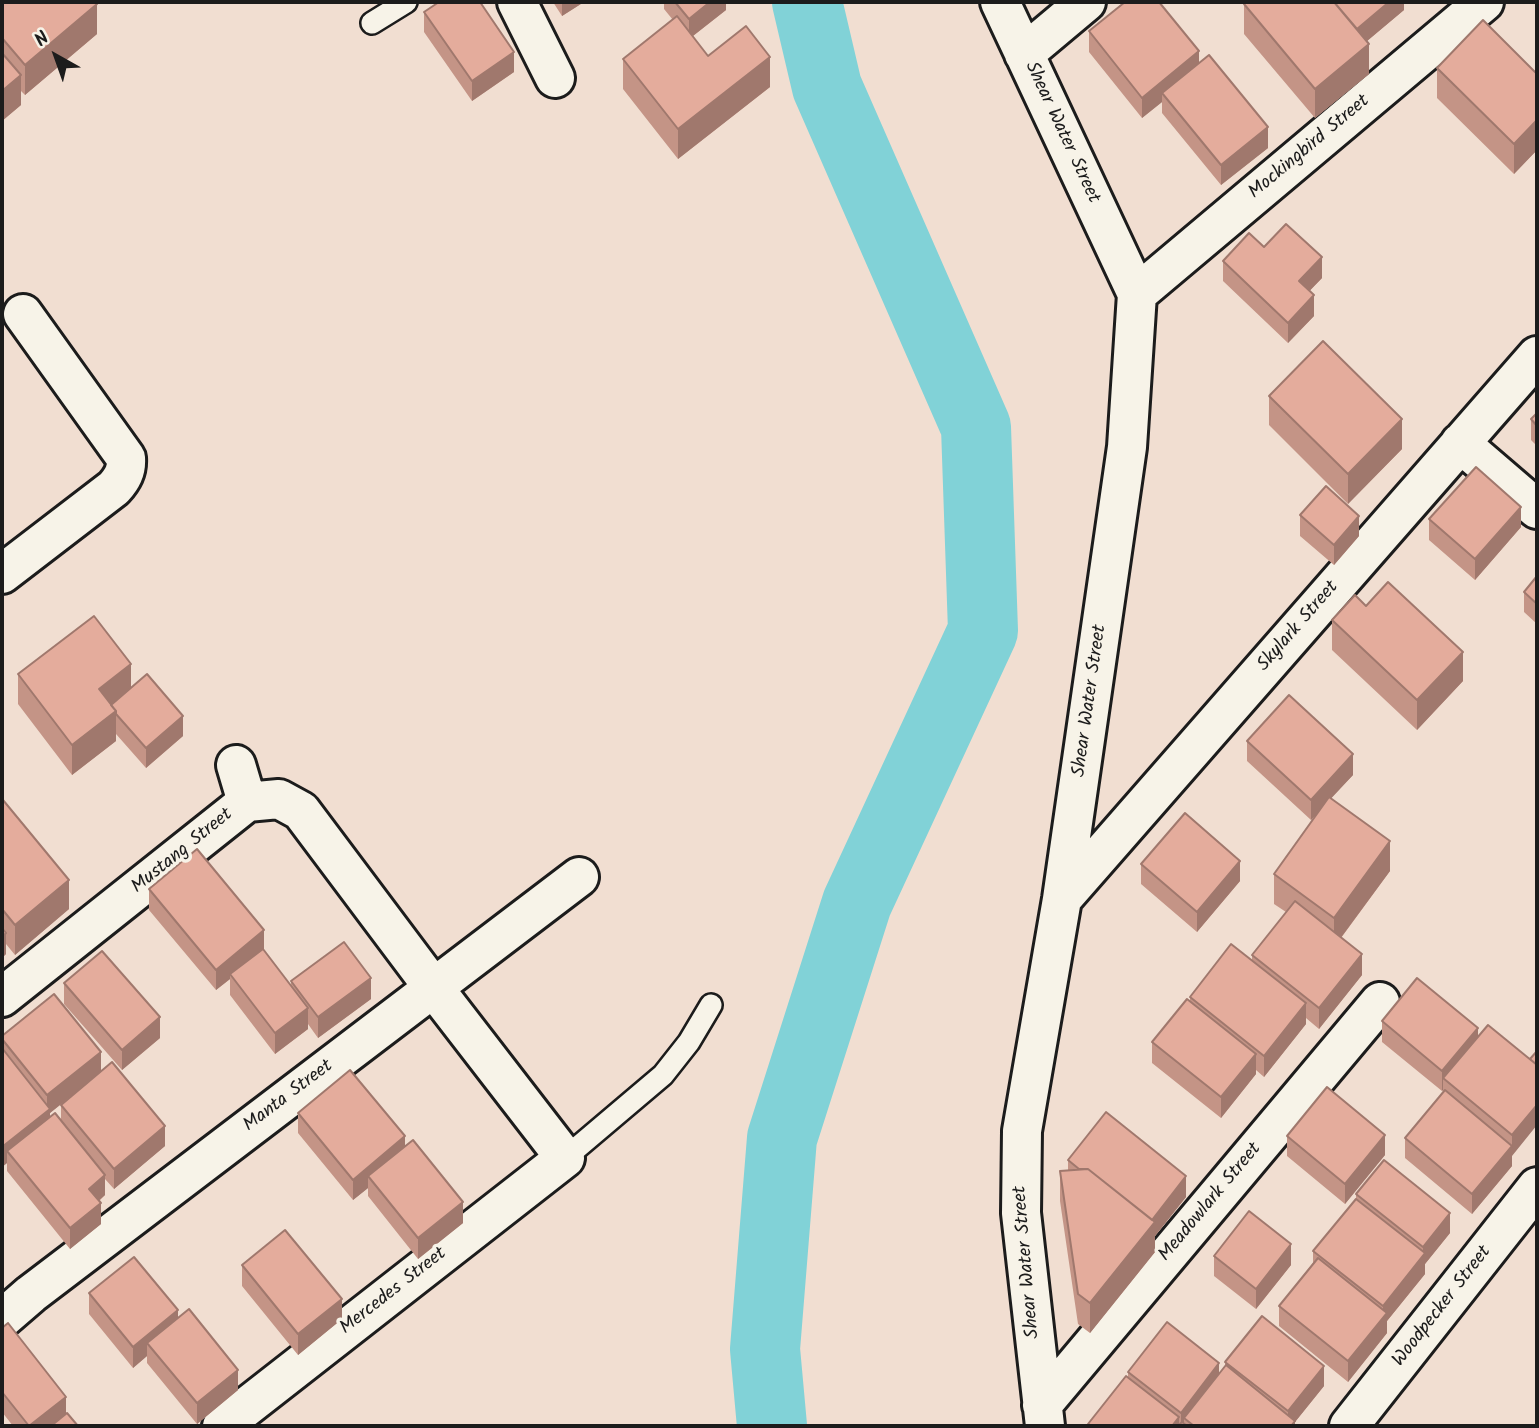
<!DOCTYPE html>
<html>
<head>
<meta charset="utf-8">
<style>
	body { margin:0 }
	#map { position:relative; width:1539px; height:1428px; overflow:hidden; background:#f1ded1; font-family:Kalam,sans-serif }
	canvas { display:block }
	.frame { position:absolute; inset:0; border:4px solid #1c1c1c; pointer-events:none }
	.north { position:absolute; left:21px; top:21px; width:70px; height:70px; -webkit-text-stroke:5px #f7f3e8; paint-order:stroke; rotate:320deg; font-size:19px; font-weight:700; line-height:28px; text-align:center; color:#1c1c1c }
	.north::after { content:''; display:block; margin:auto; width:24px; height:32px; background:#1c1c1c; clip-path:polygon(50% 0,100% 100%,50% 72%,0 100%) }
</style>
</head>
<body>
<div id="map">
<canvas width="1539" height="1428"></canvas>
<div class="frame"></div>
<div class="north">N</div>
</div>
<script>
const context = document.querySelector('canvas').getContext('2d');
context.lineJoin = 'round';
function trace(path, color, width, dash) { context.strokeStyle = color; context.lineWidth = width; context.lineCap = dash ? 'butt' : 'round'; context.setLineDash(dash || []); context.stroke(path); }
function fill(path, color) { context.fillStyle = color; context.fill(path, 'evenodd'); }
function write(font, color, halo, rows, align = 'center') {
  context.font = font + ' Kalam,sans-serif'; context.lineWidth = 7; context.setLineDash([]); context.textBaseline = 'middle'; context.strokeStyle = halo; context.fillStyle = color; for (const [text, x, y, turn = 0] of rows) {
    context.save(); context.translate(x, y); context.rotate((+turn || 0) * Math.PI / 180); context.textAlign = isNaN(turn) ? turn : align; if (halo) context.strokeText(text, 0, 0); context.fillText(text, 0, 0); context.restore();
  }
}
trace(new Path2D(`
	M772 1426 765 1349 782 1138 857 903 983 631 976 427 827 87 807 2`), '#81d2d7', 70);
const lane = new Path2D(`
	M372 23 406 2
	M565 1158 663 1075 689 1042 711 1005`);
const street = new Path2D(`
	M517 2 555 78
	M1000 2 1137 294 1127 447 1062 899 1022 1131 1021 1213 1045 1426
	M1024 54 1086 2
	M1137 294 1484 2
	M1460 443 1537 509
	M2 574 114 488C122 479 127 471 126 458L23 314
	M236 765 247 802
	M1062 899 1537 356
	M2 997 247 802 279 799 301 811 433 987 565 1158 222 1426
	M2 1319 31 1294 579 877
	M1042 1405 1380 1002
	M1349 1426 1537 1187`);
trace(lane, '#1c1c1c', 26);
trace(street, '#1c1c1c', 44);
trace(lane, '#f7f3e8', 21);
trace(street, '#f7f3e8', 38);
fill(new Path2D(`
	M2 2 97 34 25 95 21 91V105L2 121Z
	M553 2H584L562 16Z
	M664 2H726V10L693 36 708 56 770 87 678 159 623 89V59L673 20 664 9Z
	M1404 2V10L1367 41 1369 74 1315 118 1244 34V4Z
	M424 12 514 72 472 101 424 32Z
	M1089 31 1199 63 1268 148 1221 185 1162 113V102L1142 118 1089 52Z
	M1437 68 1537 74V150L1514 174 1437 98Z
	M1264 247 1322 278 1309 291 1314 316 1288 343 1223 281V261Z
	M1269 396 1402 449 1348 504 1269 425Z
	M1537 413V446L1531 440V419Z
	M1300 515 1359 536 1334 565 1300 536Z
	M1429 519 1521 527 1475 580 1429 540Z
	M1537 576V624L1524 612V592Z
	M1366 606 1463 681 1417 730 1332 650V620Z
	M18 674 183 736 146 768 116 734V741L72 775 18 704Z
	M1247 741 1353 775 1331 798 1390 871 1341 938 1362 975 1319 1029 1306 1018V1024L1264 1077 1256 1070V1074L1221 1118 1152 1063V1042L1190 1001V997L1252 961V955L1286 912 1274 904V874L1318 813 1311 820 1247 761Z
	M2 801 69 909 15 955 6 944V954L2 958Z
	M1141 864 1240 881 1197 932 1141 884Z
	M149 889 264 950 291 986V981L371 999 318 1038 308 1024V1029L275 1054 230 995V979L216 990 149 910Z
	M64 983 160 1038 122 1070 64 1004Z
	M1382 1021 1478 1037 1530 1059 1512 1155V1166L1472 1214 1405 1158V1138L1443 1092V1090L1442 1091 1382 1042Z
	M2 1036 101 1072 165 1146 114 1189 105 1179V1195L99 1201 101 1224 70 1249 7 1171V1163L2 1167ZM95 1077 61 1105V1120L50 1117V1113Z
	M298 1113 405 1146 463 1223 418 1259 368 1196V1188L353 1200 298 1133Z
	M1287 1136 1385 1155 1345 1204 1287 1156Z
	M1068 1160 1186 1197 1155 1236V1252L1090 1333 1078 1324 1060 1201V1171H1068Z
	M1356 1194 1450 1233 1425 1264V1274L1387 1321V1333L1348 1382 1279 1326V1306L1313 1263V1251L1356 1199Z
	M1214 1256 1291 1265 1256 1309 1214 1276Z
	M242 1265 342 1319 298 1355 242 1286Z
	M89 1293 178 1318 238 1390 197 1424 147 1363V1356L133 1368 89 1314Z
	M2 1328 66 1413 78 1426H13L2 1412Z
	M1225 1362 1324 1386 1295 1422V1426H1088V1424L1128 1378V1372L1219 1374 1225 1366Z`), '#c49486');
fill(new Path2D(`
	M562 2H584L562 16Z
	M710 2H726V10L689 39V19Z
	M1389 2H1404V10L1354 52V31Z
	M97 4V34L25 95V65Z
	M1369 44V74L1315 118V89Z
	M1199 51V72L1162 93V102L1142 118V98Z
	M514 52V72L472 101V81Z
	M770 57V87L678 159V129Z
	M21 75V105L2 121V91Z
	M1537 120V150L1514 174V144Z
	M1268 127V148L1221 185V165Z
	M1322 257V278L1299 302V281Z
	M1314 295V316L1288 343V323Z
	M1402 419V449L1348 504V474Z
	M1521 507V527L1475 580V559Z
	M1359 516V536L1334 565V545Z
	M1463 652V681L1417 730V700Z
	M131 664V694L112 709 99 689Z
	M116 711V741L72 775V745Z
	M183 716V736L146 768V748Z
	M1353 754V775L1311 820V800Z
	M1390 841V871L1334 947V918Z
	M1240 861V881L1197 932V912Z
	M69 880V909L15 955V925Z
	M264 930V950L230 974V979L216 990V970Z
	M6 933V954L2 958V937Z
	M1362 954V975L1319 1029V1008Z
	M371 978V999L318 1038V1017Z
	M1306 1003V1024L1264 1077V1056Z
	M308 1008V1029L275 1054V1033Z
	M160 1017V1038L122 1070V1050Z
	M1478 1028V1048L1443 1078V1090L1442 1091V1071Z
	M101 1052V1072L50 1113V1130L7 1151V1163L2 1167V1147L47 1112V1095Z
	M1256 1054V1074L1221 1118V1097Z
	M1537 1105V1125L1512 1156V1135Z
	M165 1126V1146L114 1189V1169Z
	M1385 1135V1155L1345 1204V1184Z
	M405 1136V1156L368 1176V1188L353 1200V1180Z
	M1512 1146V1166L1472 1214V1194Z
	M105 1175V1195L89 1209V1189Z
	M1186 1176V1197L1155 1236V1252L1090 1333V1303L1148 1224Z
	M463 1202V1223L418 1259V1238Z
	M101 1203V1224L70 1249V1228Z
	M1450 1213V1233L1425 1264V1274L1387 1321V1333L1348 1382V1361L1383 1318V1306L1423 1256V1247Z
	M1291 1244V1265L1256 1309V1289Z
	M342 1299V1319L298 1355V1334Z
	M178 1310V1331L147 1343V1356L133 1368V1347Z
	M1219 1363V1384L1184 1418V1426H1181V1413Z
	M1324 1366V1386L1295 1422V1426H1288V1411Z
	M238 1370V1390L197 1424V1403Z
	M66 1397V1417L54 1426H29Z
	M1179 1417V1426H1172Z`), '#a0786d');
const building = new Path2D(`
	M2 2H95L97 4 25 65 2 38Z
	M439 2H480L514 52 472 81 424 12Z
	M675 2H710L689 19Z
	M1125 2H1159L1199 51 1142 98 1089 31Z
	M1247 2H1334L1369 44 1315 89 1244 4Z
	M1334 2H1389L1357 29Z
	M677 16 708 56 746 26 770 57 678 129 623 59Z
	M1483 20 1537 74V120L1514 144 1437 68Z
	M2 53 21 75 2 91Z
	M1209 55 1268 127 1221 165 1162 93Z
	M1286 224 1322 257 1299 281 1314 295 1288 323 1223 261 1249 233 1264 247Z
	M1323 341 1402 419 1348 474 1269 396Z
	M1537 413V426L1531 419Z
	M1476 467 1521 507 1475 559 1429 519Z
	M1326 486 1359 516 1334 545 1300 515Z
	M1537 576V604L1524 592Z
	M1388 582 1463 652 1417 700 1332 620 1355 595 1366 606Z
	M94 616 131 664 99 689 116 711 72 745 18 674Z
	M147 674 183 716 146 748 116 714V711L111 705Z
	M1289 695 1353 754 1311 800 1247 741Z
	M1329 797 1390 841 1334 918 1274 874Z
	M3 800 69 880 15 925 2 909V801Z
	M1185 813 1240 861 1197 912 1141 864Z
	M197 849 264 930 216 970 149 889Z
	M1295 901 1362 954 1319 1008 1252 955Z
	M2 928 6 933 2 937Z
	M344 942 371 978 318 1017 291 981Z
	M1231 944 1306 1003 1264 1056 1190 997Z
	M263 949 308 1008 275 1033 230 974Z
	M102 951 160 1017 122 1050 64 983Z
	M1417 978 1478 1028 1442 1071 1382 1021Z
	M54 994 101 1052 47 1095 2 1039V1036Z
	M1187 999 1256 1054 1221 1097 1152 1042Z
	M1488 1025 1537 1065V1105L1512 1135 1443 1078Z
	M2 1048 50 1109 2 1147Z
	M1537 1051V1065L1530 1059Z
	M112 1062 165 1126 114 1169 61 1105Z
	M350 1070 405 1136 353 1180 298 1113Z
	M1327 1087 1385 1135 1345 1184 1287 1136Z
	M1445 1090 1512 1146 1472 1194 1405 1138Z
	M1106 1112 1186 1176 1152 1220 1088 1169H1079L1068 1160Z
	M55 1113 105 1175 89 1189 101 1203 70 1228 7 1151Z
	M413 1140 463 1202 418 1238 368 1176Z
	M1384 1160 1450 1213 1423 1247 1356 1194Z
	M1088 1169 1155 1222 1090 1303 1078 1294 1060 1171Z
	M1356 1199 1425 1253 1383 1306 1313 1251Z
	M1249 1211 1291 1244 1256 1289 1214 1256Z
	M285 1230 342 1299 298 1334 242 1265Z
	M134 1257 178 1310 133 1347 89 1293Z
	M1318 1258 1387 1313 1348 1361 1279 1306Z
	M189 1309 238 1370 197 1403 147 1343Z
	M1262 1316 1324 1366 1288 1411 1225 1362Z
	M1167 1322 1219 1363 1181 1413 1128 1372Z
	M8 1323 66 1397 29 1426 2 1392V1328Z
	M1226 1365 1295 1421 1291 1426H1194L1184 1418Z
	M1126 1376 1179 1417 1172 1426H1092L1088 1424Z
	M67 1413 78 1426H51Z
	M1182 1422 1187 1426H1178Z`);
fill(building, '#e4ac9c');
trace(building, '#a0786d', 2);
write('19px', '#1c1c1c', '#f7f3e8', [
	["Shear Water Street",1061,133,65],
	["Mockingbird Street",1310,148,-40],
	["Skylark Street",1299,627,-49],
	["Shear Water Street",1091,701,-82],
	["Mustang Street",183,852,-39],
	["Manta Street",289,1097,-37],
	["Meadowlark Street",1211,1203,-50],
	["Shear Water Street",1028,1262,-95],
	["Mercedes Street",394,1292,-38],
	["Woodpecker Street",1443,1307,-52]
]);
</script>
</body>
</html>
